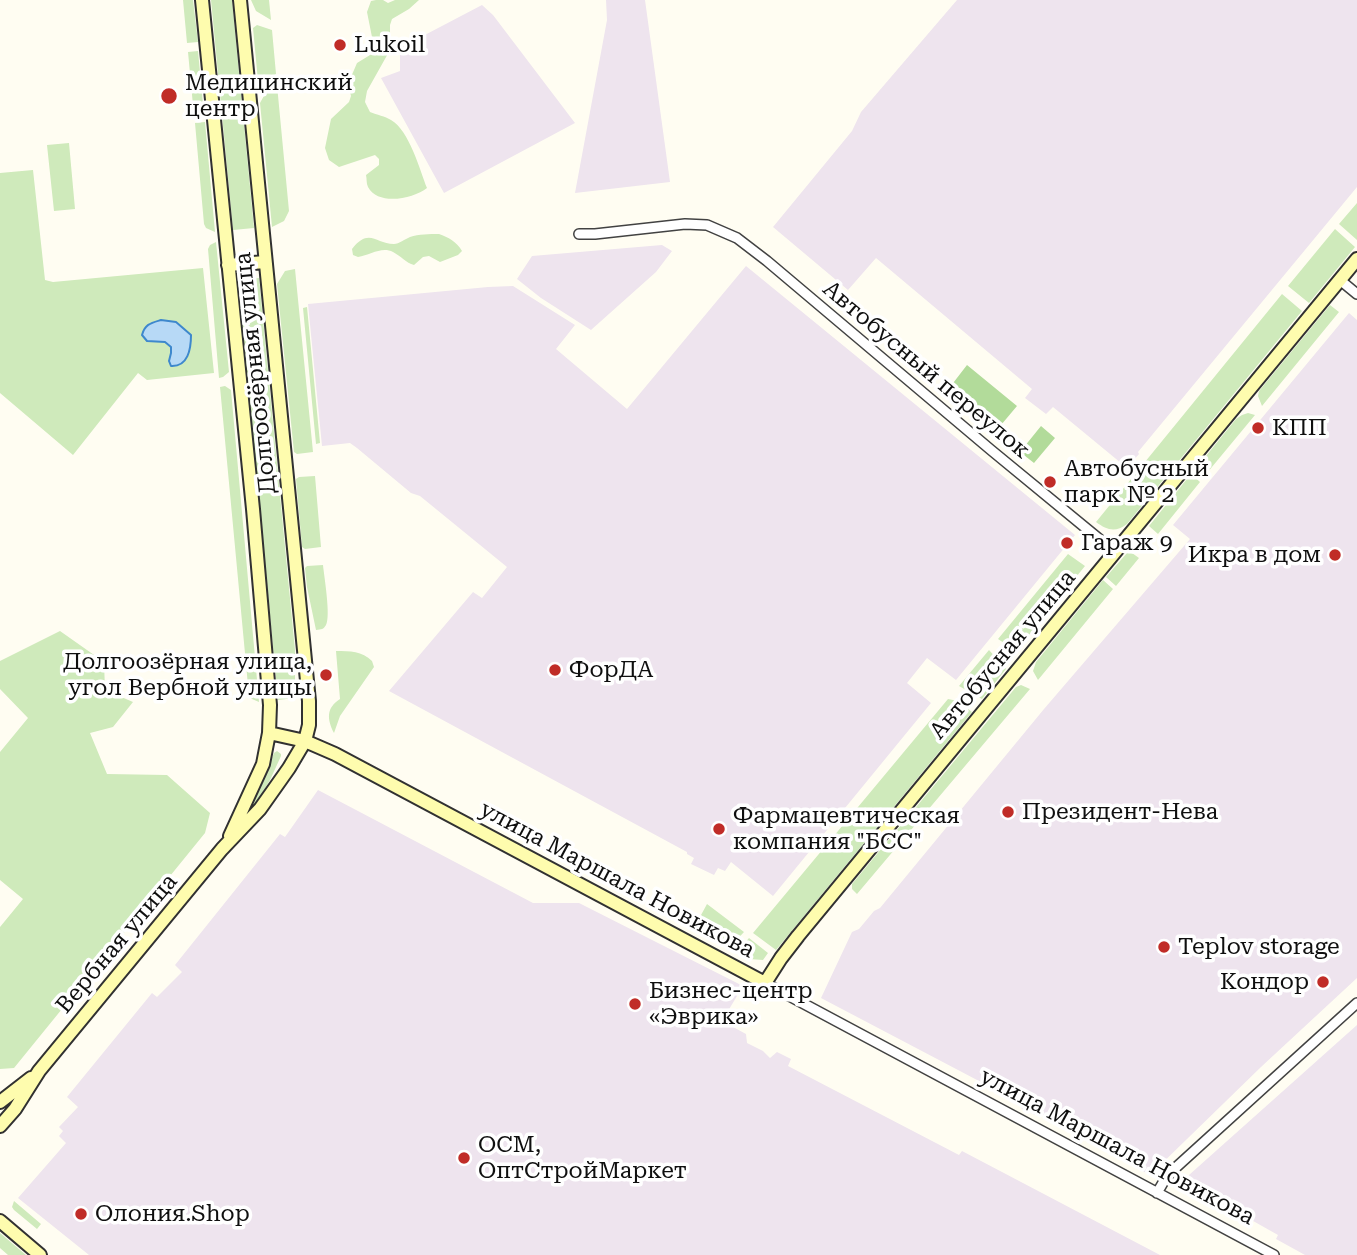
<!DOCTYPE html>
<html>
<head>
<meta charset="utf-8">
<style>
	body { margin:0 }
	canvas { display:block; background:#fffdf2 }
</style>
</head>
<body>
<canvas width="1357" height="1255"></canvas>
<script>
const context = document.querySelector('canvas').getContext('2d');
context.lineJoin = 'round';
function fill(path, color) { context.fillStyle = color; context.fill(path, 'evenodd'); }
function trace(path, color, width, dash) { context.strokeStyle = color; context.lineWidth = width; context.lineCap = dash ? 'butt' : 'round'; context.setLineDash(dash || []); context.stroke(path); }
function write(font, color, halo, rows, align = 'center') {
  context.font = font + ' "Roboto Serif",serif'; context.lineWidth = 7; context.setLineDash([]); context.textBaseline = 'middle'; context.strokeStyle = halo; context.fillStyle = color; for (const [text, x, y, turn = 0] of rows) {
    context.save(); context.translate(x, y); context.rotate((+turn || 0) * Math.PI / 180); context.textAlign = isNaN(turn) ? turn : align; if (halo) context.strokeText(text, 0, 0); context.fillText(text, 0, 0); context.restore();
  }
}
fill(new Path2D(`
	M606 0H645L670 182 575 193 607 20Z
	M957 0H1357V187L1138 452 1139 454 1127 468 1053 407 1046 414 1025 398 1032 389 876 258 848 290 773 227 852 131 861 112Z
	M482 5 493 15 575 123 444 193 381 78 400 71V48Z
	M662 245 672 251 656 272 591 330 541 298 517 279 532 256Z
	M746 266 1075 535 956 680 927 658 907 683 931 703 773 896 731 862 725 871 718 868 714 875 691 864 694 858 687 854V852L389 691 473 592 482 598 507 567 420 496 411 493 357 448 350 443 322 446 308 304 488 287 513 286 575 325 556 349 627 409Z
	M1349 313 1357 320V978L1261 1067 1150 1175 1037 1112 1035 1115 1022 1109 1017 1101 821 998 852 932 859 929 874 911 880 908 1044 709 1190 539 1173 525Z
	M318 790 533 903H579L743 986 722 1021 746 1034 747 1043 763 1051 770 1058 777 1052 791 1059 788 1066 959 1155 962 1151 1160 1255H89L18 1198 66 1143 59 1136 63 1131 59 1127 78 1107 67 1097 152 993 157 997 182 972 175 965 280 834 285 837Z
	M1357 1025V1255H1305L1276 1239 1278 1235 1191 1186 1189 1175Z`), '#eee4ee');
fill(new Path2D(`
	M183 0H193L198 42 187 43Z
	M211 0H232L254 228 233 230Z
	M251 0H269L271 20 256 11Z
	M376 0H383L388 3 395 0H419L409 9 392 19 390 25V50L367 91 365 102 370 112C377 115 385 116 391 120 409 130 420 170 427 188 413 199 378 206 368 187 366 183 367 179 366 175L379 165V159L375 155 339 167 329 160 325 148 331 119 349 102 351 96 348 84 357 63 375 52 367 12 371 1Z
	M257 25 272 30 276 74 262 84 258 81 253 28Z
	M198 51 204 115 194 116 188 52Z
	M277 85 289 211 284 221 272 227 260 103 265 94Z
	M205 122 215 232 206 228 204 224 195 123Z
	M69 143 75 209 54 211 47 145Z
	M33 170 45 280 53 282 203 268 214 373 147 380 138 373 73 455 0 393V173Z
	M1357 203V240L1339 224Z
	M1335 229 1355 247 1309 303 1288 286Z
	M439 234C448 237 457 242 462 251L458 255 440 262 429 256 423 257 414 265C406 263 401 256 393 252 382 246 370 255 358 257L353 255 352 249C369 227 376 244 394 244 399 244 405 239 410 237 419 234 429 234 439 234Z
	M216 242 229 372 223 377 219 378 208 249 210 245Z
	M295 269 313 452 297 454 294 452 277 284 285 271Z
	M259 278 295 650V698L278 700 238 280Z
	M1282 294 1302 311 1127 524C1115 533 1107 530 1096 522Z
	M1330 305 1339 312 1262 406 1258 396 1259 391Z
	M307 307 320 443 316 444 303 308Z
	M225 386 231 390 259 702 252 699 249 696 220 387Z
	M1248 413 1255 415 1202 479 1193 472 1236 419 1242 415Z
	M1191 474 1200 482 1158 534 1149 526Z
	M315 476 321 547 305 549 302 547 296 479 299 477Z
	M1127 553H1132L1139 558 1116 586 1106 577Z
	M1068 554 1085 566 1016 651 998 639Z
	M323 565C324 576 331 616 326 625 323 630 322 629 316 630L307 587 305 568 307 566Z
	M1103 580 1113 589 1038 680 1033 671 1036 662Z
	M60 631 104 662 105 690 133 702 113 727 90 733 107 774 167 775 210 813 205 833 14 1068 0 1069V927L23 899 0 880V752L28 718 0 689V661Z
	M989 650 1006 669 982 699 959 686Z
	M336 651C350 651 362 651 372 661L374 667 340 716 334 733C327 719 326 708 340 699Z
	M1021 685 1030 689 857 894 852 889V884L1016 687Z
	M948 699 958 701 972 712 776 950 753 933Z
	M277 751 281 754V756L270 780 254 807 252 806 274 753Z
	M707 904 744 932 730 947 694 928Z
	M749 938 768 953 763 960 749 959 738 951Z
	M14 1201 41 1224 37 1229 14 1210 12 1207Z
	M0 1233 26 1255H8L0 1248Z`), '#cfeabb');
fill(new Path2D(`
	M967 365 1017 406 996 431 950 393V387Z
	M1041 426 1055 438 1034 463 1020 452Z`), '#b2db9a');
const water = new Path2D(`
	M161 320 176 322 191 335C191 349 188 367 171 366L169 361 171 353V347L165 342 147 341 142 335C145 324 151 323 161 320Z`);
fill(water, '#b7d9f6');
trace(water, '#3e88cd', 2);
const street = new Path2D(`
	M579 234H595L685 224 707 225 737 238 767 261 991 450 1115 552
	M1340 280 1357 294
	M765 983 1274 1255
	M1157 1193 1164 1181 1172 1171 1357 1003`);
const secondary = new Path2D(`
	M202 0 253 509 270 705 269 733 263 764 230 836
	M228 265 265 262
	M269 733 305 741 335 754 765 983 781 958 798 936 1357 259
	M0 1102 31 1078
	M0 1126 15 1109 39 1071 222 849 260 809 289 768 305 741 309 725V701L240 0
	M0 1221 40 1255`);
trace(street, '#424242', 12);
trace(secondary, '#313131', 16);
trace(street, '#fff', 9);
trace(secondary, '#fefcae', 12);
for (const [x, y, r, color] of [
	[340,45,7,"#c02c27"],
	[169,96,9,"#c02c27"],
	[1258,428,7,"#c02c27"],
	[1050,482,7,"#c02c27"],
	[1067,543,7,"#c02c27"],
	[1335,555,7,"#c02c27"],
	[555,670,7,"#c02c27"],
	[326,675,7,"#c02c27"],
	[1008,812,7,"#c02c27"],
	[719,829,7,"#c02c27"],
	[1164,947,7,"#c02c27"],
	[1323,982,7,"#c02c27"],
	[635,1004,7,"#c02c27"],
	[464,1158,7,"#c02c27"],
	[81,1214,7,"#c02c27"]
]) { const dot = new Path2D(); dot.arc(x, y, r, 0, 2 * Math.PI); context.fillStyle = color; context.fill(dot); trace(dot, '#fff', 2.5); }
write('23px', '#0f0f0f', '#fff', [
	["Lukoil",354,45],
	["Медицинский",185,83],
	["центр",185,109],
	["КПП",1272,428],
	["Автобусный",1064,469],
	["парк № 2",1064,495],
	["Гараж 9",1081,543],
	["Икра в дом",1321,555,"right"],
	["Долгоозёрная улица,",312,662,"right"],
	["угол Вербной улицы",312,688,"right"],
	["ФорДА",569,670],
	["Президент-Нева",1022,812],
	["Фармацевтическая",733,816],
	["компания \"БСС\"",733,842],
	["Teplov storage",1178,947],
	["Кондор",1309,982,"right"],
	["Бизнес-центр",649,991],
	["«Эврика»",649,1017],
	["ОСМ,",478,1145],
	["ОптСтройМаркет",478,1171],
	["Олония.Shop",95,1214]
], 'left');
write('23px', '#0f0f0f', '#fff', [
	["Автобусный переулок",926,370,40],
	["Долгоозёрная улица",256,373,-96],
	["Автобусная улица",1003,655,-50],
	["улица Маршала Новикова",617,880,28],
	["Вербная улица",117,944,-50],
	["улица Маршала Новикова",1117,1147,28]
]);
</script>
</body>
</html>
